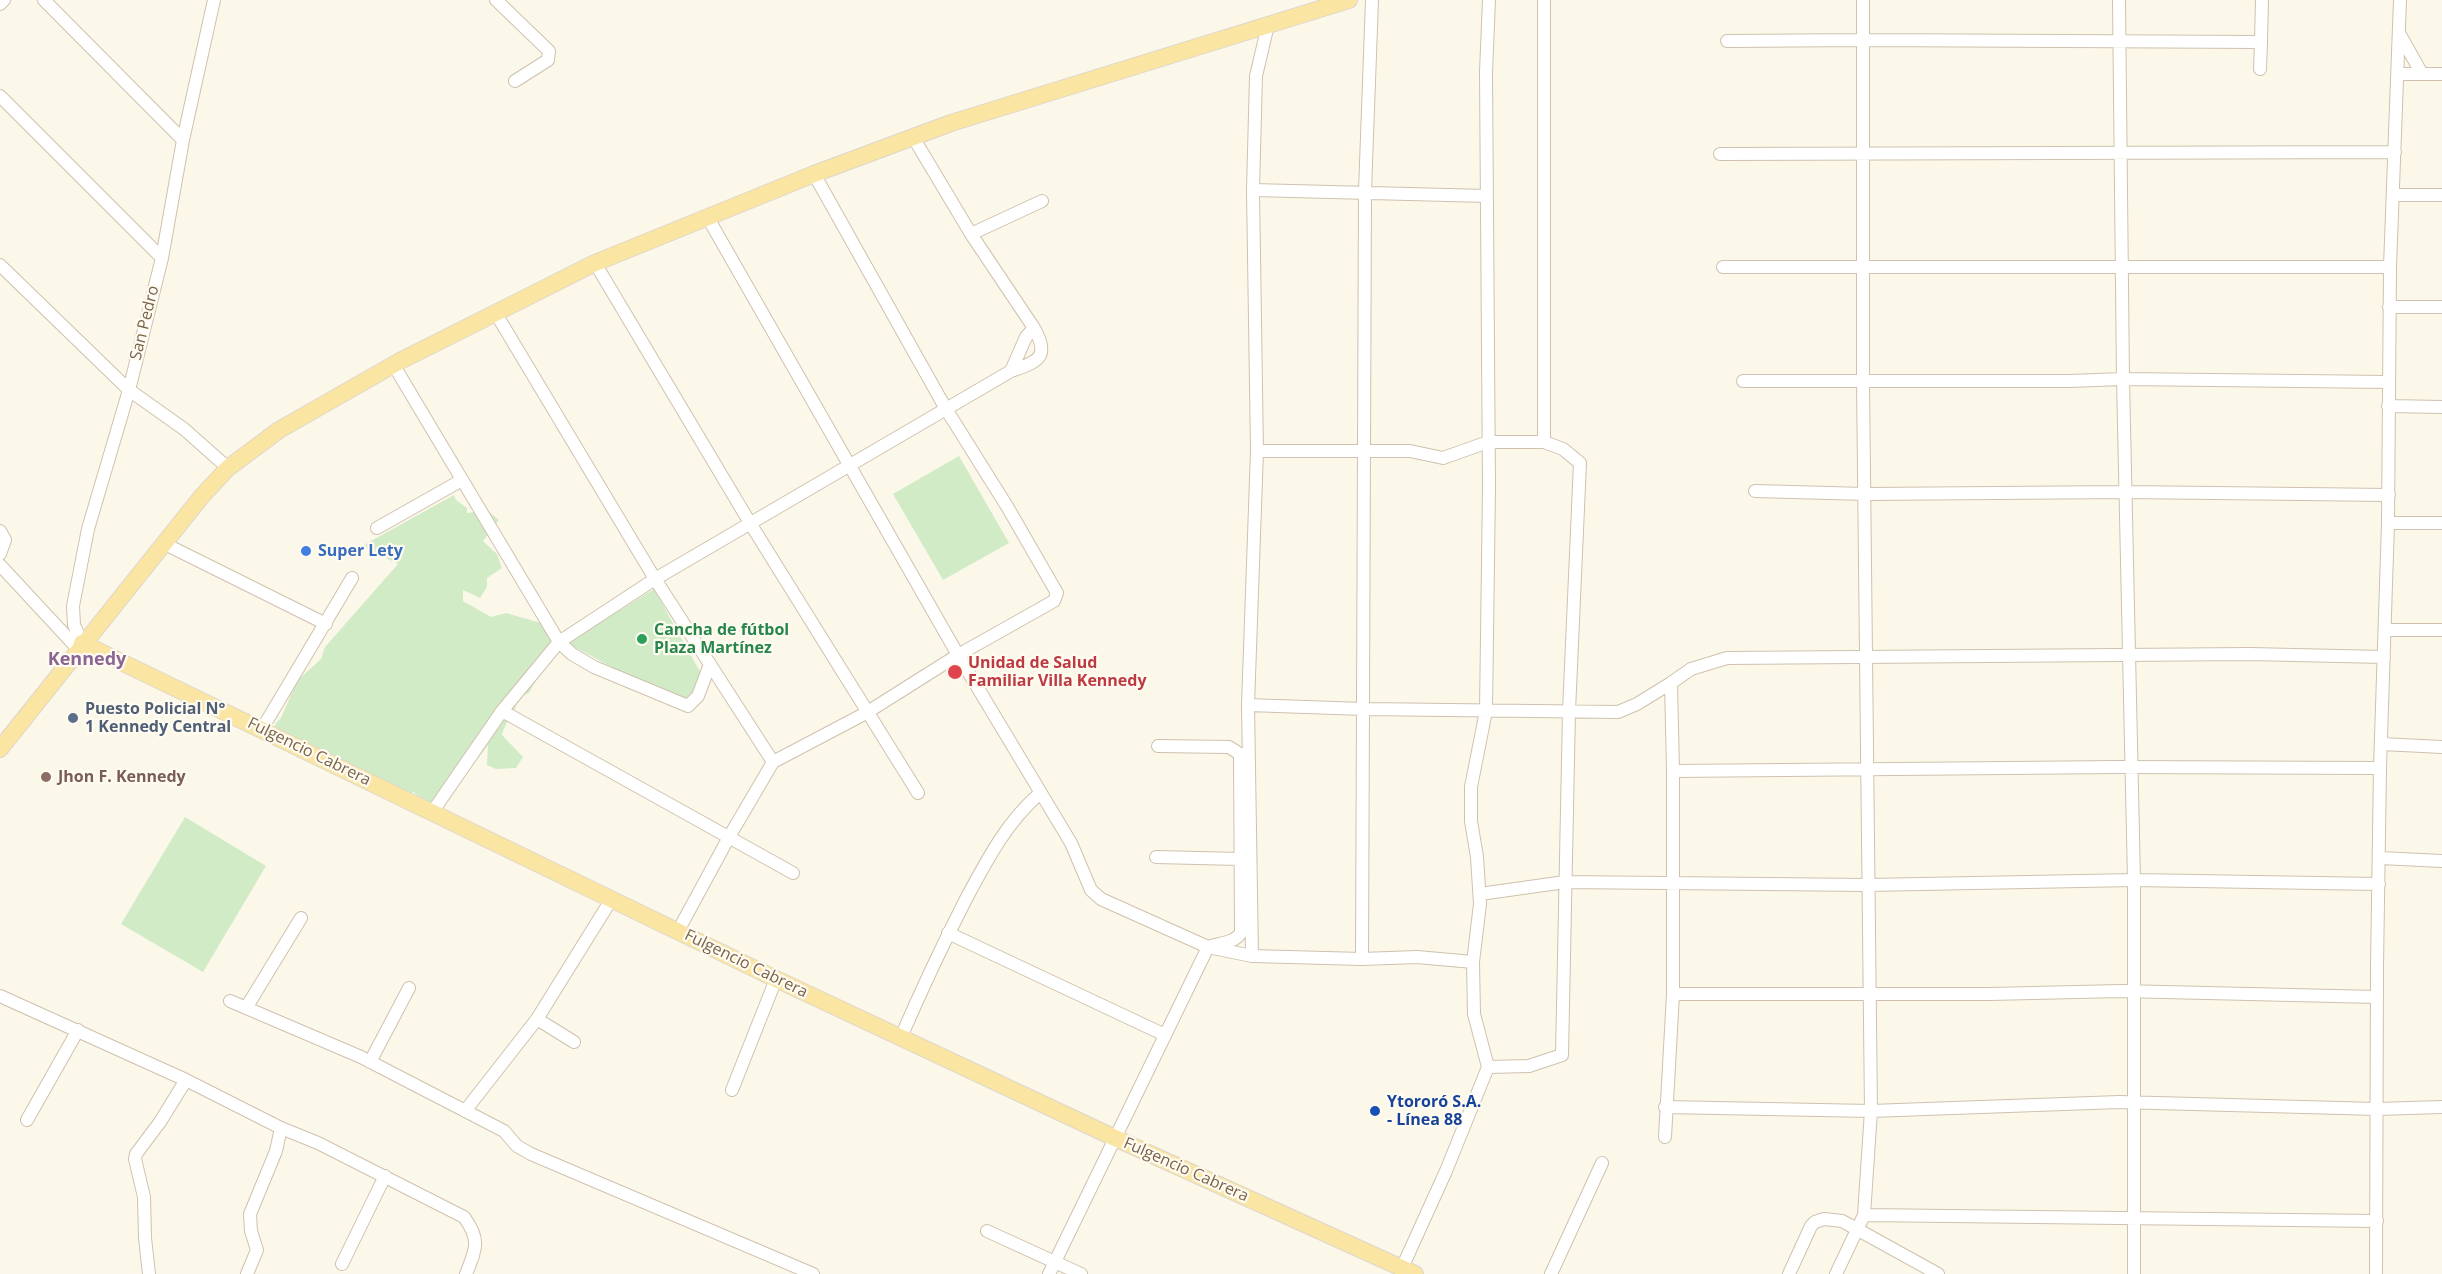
<!DOCTYPE html>
<html>
<head>
<meta charset="utf-8">
<style>
	body { margin:0 }
	canvas { display:block; background:#fcf8e9 }
</style>
</head>
<body>
<canvas width="2442" height="1274"></canvas>
<script>
const context = document.querySelector('canvas').getContext('2d');
context.lineJoin = 'round';
function fill(path, color) { context.fillStyle = color; context.fill(path, 'evenodd'); }
function trace(path, color, width, dash) { context.strokeStyle = color; context.lineWidth = width; context.lineCap = dash ? 'butt' : 'round'; context.setLineDash(dash || []); context.stroke(path); }
function write(font, color, halo, rows, align = 'center') {
  context.font = font + ' "Open Sans",sans-serif'; context.lineWidth = 4.5; context.setLineDash([]); context.textBaseline = 'middle'; context.strokeStyle = halo; context.fillStyle = color; for (const [text, x, y, turn = 0] of rows) {
    context.save(); context.translate(x, y); context.rotate((+turn || 0) * Math.PI / 180); context.textAlign = isNaN(turn) ? turn : align; if (halo) context.strokeText(text, 0, 0); context.fillText(text, 0, 0); context.restore();
  }
}
fill(new Path2D(`
	M959 456 1009 543 943 580 893 494Z
	M454 495 456 500 467 508V513L487 510 499 520 483 541 497 554 502 568 487 578V587L480 598 463 590V601L491 617 506 613 541 623 560 649 544 665 529 693 517 698 515 709 511 712C509 721 504 726 502 735L523 757 516 768 496 769 487 765 488 745 462 779 428 804 419 801 416 794 413 792 400 801 273 730 276 723 281 718 293 690 299 679 321 659 325 647 398 564 362 546Z
	M654 589 702 675 698 688 687 700 645 685 567 643Z
	M185 817 266 866 203 972 121 924Z`), '#d1ebc7');
const minor = new Path2D(`
	M44 0 183 140
	M496 0 549 51 548 60 515 81
	M2119 0 2123 379 2134 880V1274
	M0 4 4 0
	M2399 33 2422 74
	M1727 41 1864 40 2261 42 2260 69
	M2261 42 2262 0
	M2398 74H2442
	M0 96 162 258
	M1720 154 2395 152
	M1253 190 1487 196
	M2394 195H2442
	M708 218 958 655 1071 843 1091 890 1101 899 1208 947 1252 956 1362 959 1365 191 1372 0
	M971 234 1042 201
	M595 263 750 523 918 793
	M0 265 129 390 184 429 228 468
	M1723 267H2390
	M2389 307H2442
	M495 312 655 579 773 762 866 713 958 655 1054 601 1057 593 1008 508 946 409 814 174
	M393 364 559 642 572 654 594 667 688 706 698 696 710 664
	M1011 371 1026 337 1034 328
	M1743 381H2070L2123 379 2388 382
	M2388 406 2442 407
	M1544 442V0
	M1257 451H1410L1443 458 1488 442H1544L1563 449 1580 463 1569 711 1562 1055 1529 1066 1488 1067 1446 1171 1402 1268
	M1755 491 1866 494 2126 492 2389 495
	M2388 523H2442
	M377 528 462 480
	M0 531 5 540 0 554
	M163 543 326 624
	M0 565 78 649
	M2385 630H2442
	M82 643 74 625 73 606 88 529 129 390 162 258 183 140 214 0
	M1248 705 1364 709 1618 712 1637 704 1671 683
	M502 711 793 873
	M262 729 352 578
	M2382 744 2442 747
	M1673 771 2119 767 2380 768
	M433 811 502 711 559 642 655 579 1011 371C1037 362 1051 358 1034 328L971 234 913 137
	M1156 857 1240 859
	M2380 858 2442 861
	M1480 894 1565 882 1868 885 2134 880 2379 884
	M678 931 729 837 773 762
	M948 933 1165 1035
	M1252 956 1248 705 1257 451 1253 190 1256 76 1268 25
	M1362 959 1417 957 1473 962 1474 1014 1488 1067
	M1473 962 1480 904 1477 857 1471 821V787L1486 711 1489 487 1486 72 1489 0
	M1673 994H1990L2121 991 2377 997
	M0 996 186 1080 281 1128 318 1143 464 1217C481 1240 476 1249 466 1274
	M230 1001 361 1057 504 1131 517 1146 531 1154 813 1274
	M246 1008 301 918
	M537 1019 574 1042
	M901 1037C921 991 943 944 966 899 987 860 1006 823 1039 794
	M370 1062 409 988
	M732 1090 776 979
	M1665 1107 1871 1111 2119 1102 2377 1109 2442 1107
	M465 1111 537 1019 611 900
	M27 1120 78 1030
	M1665 1137 1673 994V771L1671 683 1691 669 1727 658 2250 654 2384 657
	M1864 1215 2377 1221
	M987 1231 1081 1274
	M342 1264 385 1176
	M149 1274 145 1238 144 1197 135 1159 136 1154 160 1122 186 1080
	M247 1274 257 1250 251 1231 250 1214 276 1151 281 1128
	M1049 1274 1208 947C1219 943 1236 943 1241 932L1240 754 1229 747 1158 746
	M1551 1274 1602 1163
	M1789 1274 1811 1226 1815 1222 1824 1219 1842 1221 1938 1274
	M1836 1274 1864 1215 1871 1111 1863 382V0
	M2376 1274 2377 967 2380 768 2388 523 2390 267 2400 0`);
const major = new Path2D(`
	M82 643 776 979 1115 1138 1415 1274
	M0 749 202 496 228 468 279 430 400 361 595 263 814 174 951 123 1349 0`);
trace(minor, '#cfc1ae', 14);
trace(major, '#dcd6d0', 18);
trace(minor, '#fff', 12);
trace(major, '#fae5a3', 16);
for (const [x, y, r, color] of [
	[306,551,6,"#3f7fe0"],
	[642,639,6,"#2e9e5b"],
	[955,672,8,"#e0444e"],
	[73,718,6,"#5c6f8a"],
	[46,777,6,"#8d6e63"],
	[1375,1111,6,"#1a4fb4"]
]) { const dot = new Path2D(); dot.arc(x, y, r, 0, 2 * Math.PI); context.fillStyle = color; context.fill(dot); trace(dot, '#fffbf0', 2); }
write('16px', '#78624c', '#fffbf0', [
	["San Pedro",145,323,-76],
	["Fulgencio Cabrera",309,752,26],
	["Fulgencio Cabrera",746,964,26],
	["Fulgencio Cabrera",1186,1170,24]
]);
write('bold 16px', '#366cbe', '#fffbf0', [
	["Super Lety",318,551]
], 'left');
write('bold 16px', '#27864d', '#fffbf0', [
	["Cancha de fútbol",654,630],
	["Plaza Martínez",654,648]
], 'left');
write('bold 16px', '#be3a42', '#fffbf0', [
	["Unidad de Salud",968,663],
	["Familiar Villa Kennedy",968,681]
], 'left');
write('bold 16px', '#4e5e75', '#fffbf0', [
	["Puesto Policial N°",85,709],
	["1 Kennedy Central",85,727]
], 'left');
write('bold 16px', '#785e54', '#fffbf0', [
	["Jhon F. Kennedy",58,777]
], 'left');
write('bold 16px', '#164399', '#fffbf0', [
	["Ytororó S.A.",1387,1102],
	["- Línea 88",1387,1120]
], 'left');
write('bold 18px', '#8a6593', '#fffbf0', [
	["Kennedy",87,660]
]);
</script>
</body>
</html>
